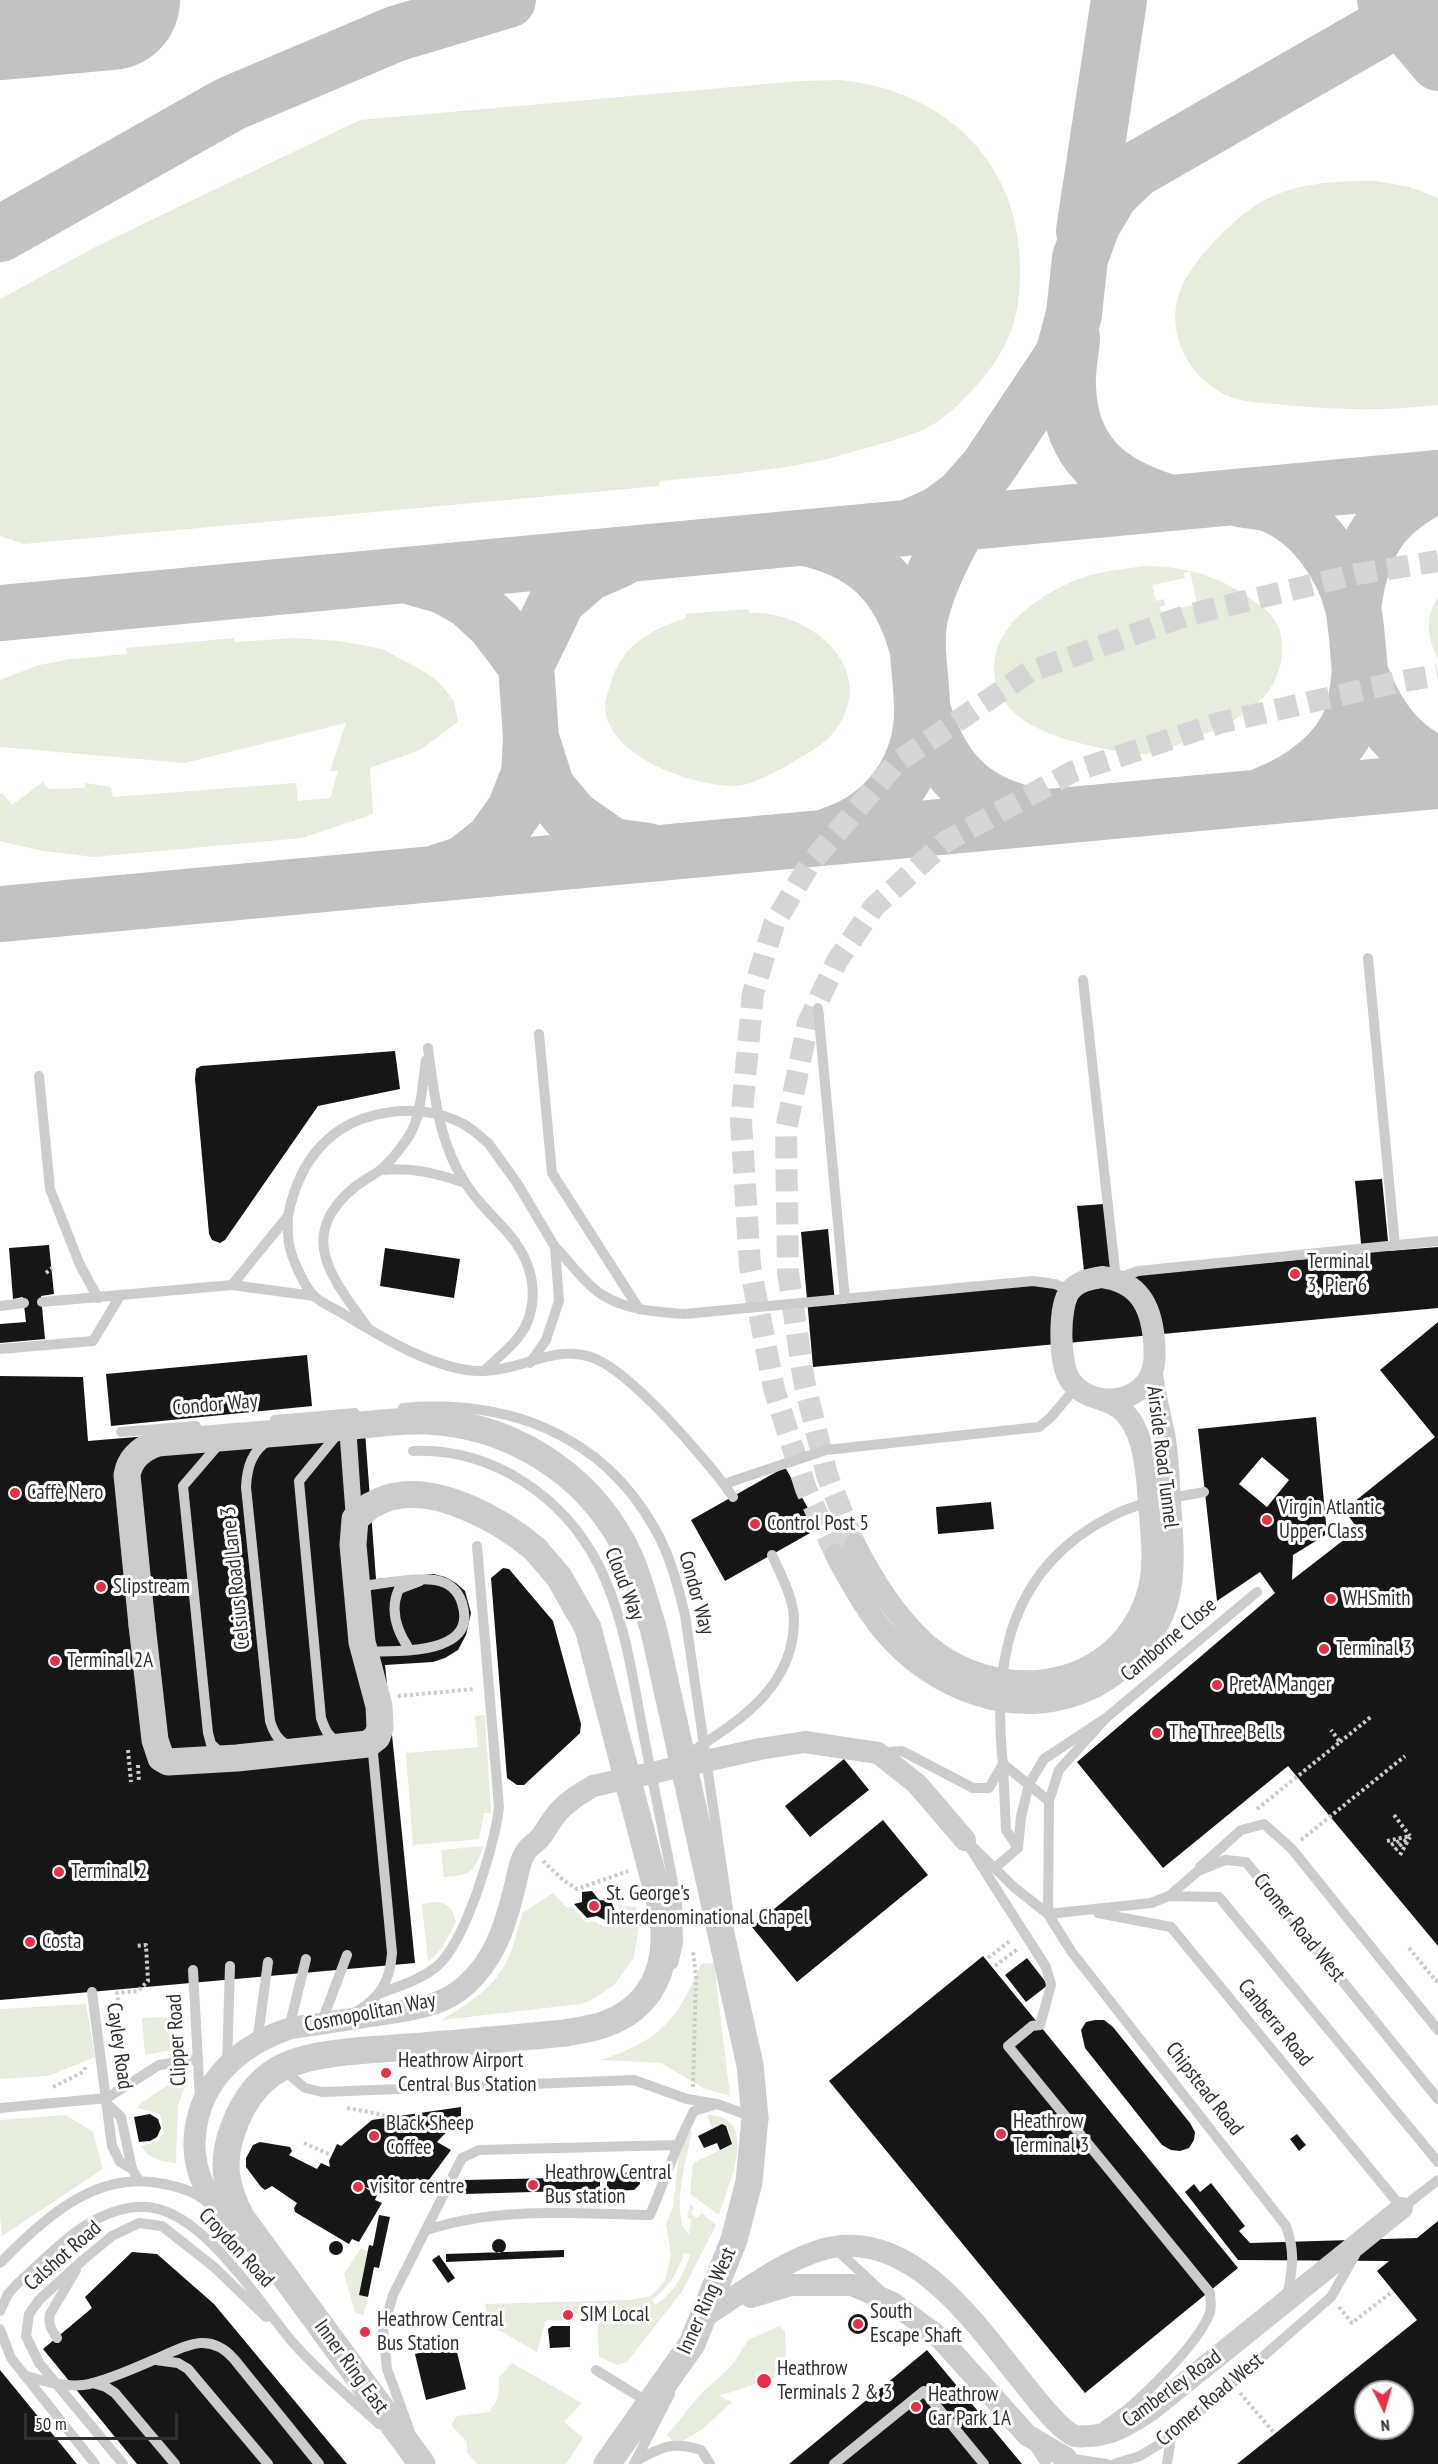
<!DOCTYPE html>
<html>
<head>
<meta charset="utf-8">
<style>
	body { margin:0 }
	#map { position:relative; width:1438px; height:2464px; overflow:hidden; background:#fff; font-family:"PT Sans Narrow",sans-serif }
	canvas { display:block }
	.north { position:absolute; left:1354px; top:2380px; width:60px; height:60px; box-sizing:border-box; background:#fff; border:2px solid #acacac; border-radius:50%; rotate:175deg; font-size:16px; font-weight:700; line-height:24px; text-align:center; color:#2f2f2f }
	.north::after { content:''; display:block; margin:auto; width:21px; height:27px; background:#ea2e44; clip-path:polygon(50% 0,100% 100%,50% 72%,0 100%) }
	.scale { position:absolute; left:24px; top:2413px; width:154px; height:27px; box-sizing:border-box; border:3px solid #2f2f2f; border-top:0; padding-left:8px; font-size:18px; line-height:21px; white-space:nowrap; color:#2f2f2f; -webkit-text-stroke:4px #fff; paint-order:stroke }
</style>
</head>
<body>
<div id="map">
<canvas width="1438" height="2464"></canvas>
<div class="north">N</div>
<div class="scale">50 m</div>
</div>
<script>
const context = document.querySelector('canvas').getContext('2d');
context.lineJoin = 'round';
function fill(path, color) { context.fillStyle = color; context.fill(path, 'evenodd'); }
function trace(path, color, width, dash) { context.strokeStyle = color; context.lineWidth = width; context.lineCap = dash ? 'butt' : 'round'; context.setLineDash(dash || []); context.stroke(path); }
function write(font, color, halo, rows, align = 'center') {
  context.font = font + ' "PT Sans Narrow",sans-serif'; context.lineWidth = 6; context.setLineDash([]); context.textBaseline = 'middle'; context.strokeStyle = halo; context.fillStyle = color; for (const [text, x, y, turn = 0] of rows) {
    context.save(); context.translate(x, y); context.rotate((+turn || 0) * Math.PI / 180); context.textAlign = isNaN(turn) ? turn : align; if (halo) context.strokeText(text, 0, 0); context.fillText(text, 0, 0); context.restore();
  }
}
fill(new Path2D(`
	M839 80C941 89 1018 159 1020 264 1021 315 1011 346 978 384 965 399 951 413 934 424 915 435 891 441 870 447 853 451 835 458 818 461 766 472 712 476 660 481L659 486 24 544 0 536V299L97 246 360 120 800 81Z
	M1376 181 1410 187 1438 198V405C1384 411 1337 410 1284 405 1265 403 1243 403 1226 395 1186 376 1162 326 1183 284 1198 255 1227 226 1253 207 1290 182 1334 181 1376 181Z
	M1147 566C1182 566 1216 575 1245 595 1253 601 1264 607 1270 614 1291 638 1283 676 1263 698 1243 719 1212 732 1185 742 1172 747 1159 752 1146 754 1126 755 1085 745 1065 739 1040 731 1008 717 998 690 980 636 1031 599 1076 580 1098 571 1123 569 1147 566ZM1190 571 1197 604 1161 612 1160 607 1165 605 1164 599 1156 601 1152 585 1185 578 1184 573Z
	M1438 597V659C1427 638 1425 617 1438 597Z
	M748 609 750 613C807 610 877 665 839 725 828 743 810 752 793 762 780 770 750 786 735 786 692 786 607 757 605 706 605 697 610 688 612 679 624 644 652 629 686 618V614Z
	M234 638 235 642 294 638 340 641 382 649 420 669 439 682 454 701 458 722 420 750 370 768 373 814 302 838 94 857 43 851 0 841V794L2 793 12 805 43 782 49 789 85 788V783L111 787 113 797 296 783 298 801 330 798 338 771H330L346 723 185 763 0 747V680L39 665 71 659 127 654 126 648Z
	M485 1715 491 1813H484L479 1839 413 1845 406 1753 478 1747 475 1716Z
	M484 1846C474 1872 472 1875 444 1877L441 1850Z
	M553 1893 567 1908 572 1906 586 1923 594 1921 603 1926 614 1924 620 1914 618 1905 636 1907 639 1924 634 1957 615 1984 595 1998 581 2004 442 2020C495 1987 508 1975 522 1913Z
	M434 1902C448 1903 453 1908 456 1922L442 1948 428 1962 422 1904Z
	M714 1963 730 2096 703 2088 661 2063 602 2060C661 2039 677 2021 701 1964Z
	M86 2004 95 2057 48 2076 0 2079V2009Z
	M165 2017C179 2023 176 2036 177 2049L145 2055 142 2018Z
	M175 2080 181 2082 185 2086 178 2106 176 2163C163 2161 148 2160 142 2146L157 2141 164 2133 160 2114 138 2108 141 2103Z
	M66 2115 93 2132 103 2169 2 2236 0 2215V2120Z
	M707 2115C762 2115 728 2185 719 2215L690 2194 693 2165 695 2162 732 2144 726 2126 722 2124 712 2128Z
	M689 2130 692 2132C687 2155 669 2218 689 2234L691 2220 687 2217 690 2204 694 2207 691 2214 697 2218 702 2213 716 2225 683 2290 627 2362 618 2365 599 2357 597 2315 571 2314 570 2321 546 2320 537 2352 483 2321 488 2317 485 2304 629 2300 651 2296 665 2281 671 2255 666 2224 673 2207 679 2155ZM684 2253 690 2255C683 2276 674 2293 655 2305L652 2300C671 2285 676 2275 684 2253Z
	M361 2248 368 2251 359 2295 368 2297 364 2314 362 2315 355 2312 344 2274Z
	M779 2326 785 2331 786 2366 777 2377 719 2396 732 2402 703 2429 676 2445 667 2435 700 2395 733 2364 748 2340Z
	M512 2363 582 2403 564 2422 583 2438 566 2464H477L467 2452V2442L451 2425 457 2416 490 2412 498 2397 499 2377Z`), '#e6eddd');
trace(new Path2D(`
	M1385 0 1438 63
	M1084 231 1119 0
	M0 234 230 104 395 34 508 0
	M1072 338C1071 354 1067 369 1068 385 1069 454 1110 485 1171 503
	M1240 499C1250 501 1262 501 1272 505 1313 522 1343 565 1353 607 1357 628 1358 651 1360 672
	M912 526 939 514 962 497 987 469 1063 355 1074 314 1080 258 1093 223 1111 193 1135 170 1431 0
	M805 538C868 552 900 585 917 647
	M409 576 444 586 469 600 495 624 526 665 531 738 547 788 572 818 612 846 648 851
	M1353 608C1361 547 1380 511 1438 485
	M0 613 1438 478
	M526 665 558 599 588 573 620 559
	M922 707C940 769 971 804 1036 816
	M1264 795C1301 781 1340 753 1353 714 1357 701 1358 686 1360 672 1374 711 1397 748 1438 764
	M831 835C887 817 923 767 922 708 922 677 914 647 920 617 929 575 955 534 974 496
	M441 871 464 864 493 841 515 810 529 774 531 738
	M0 914 1438 781`), '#c2c2c2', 56);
trace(new Path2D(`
	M0 10 110 0`), '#c2c2c2', 140);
fill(new Path2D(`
	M395 1051 400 1089 318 1106 225 1240 220 1243 212 1240 209 1234 195 1079 196 1069 201 1066Z
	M1382 1179 1389 1251 1438 1247V1308L813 1367 801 1232 828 1229 835 1303 1085 1280 1077 1206 1104 1204 1112 1277 1362 1254 1355 1181Z
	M49 1245 54 1294 41 1296 45 1339 0 1343V1324L26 1322 23 1297 13 1299 9 1248Z
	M385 1248 460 1259 454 1298 380 1286Z
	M1438 1322V1946L1288 1766 1163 1868 1077 1762 1275 1593 1260 1572 1217 1601 1198 1429 1316 1417 1327 1534 1293 1555 1292 1580 1358 1529 1344 1510 1435 1437 1380 1370ZM1262 1457 1289 1480 1267 1507 1239 1484Z
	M307 1355 312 1406 111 1426 106 1374Z
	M0 1376 83 1377 88 1441 364 1418 376 1579 434 1574 445 1577 456 1583 465 1591 471 1613 466 1635 458 1650 445 1658 433 1662 385 1665 415 1963 0 2000Z
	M785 1467 819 1528 725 1581 691 1520Z
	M991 1502 994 1529 938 1534 936 1507Z
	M503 1568 509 1569 553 1621 581 1724 580 1733 576 1737 524 1785H517L507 1778 491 1578Z
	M844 1759 869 1790 810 1837 785 1806Z
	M883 1820 928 1875 797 1982 752 1927Z
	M592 1891 599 1900 611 1901 615 1911 613 1917 605 1920 597 1916 587 1918 574 1904 582 1902V1892Z
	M983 1956 1238 2268 1085 2393 829 2081Z
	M1027 1958 1048 1985 1026 2002 1005 1975Z
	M1095 2020H1104L1113 2027 1190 2123 1195 2132 1194 2140 1189 2148 1180 2151 1171 2150 1162 2145 1085 2048 1081 2030 1086 2022Z
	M461 2107V2129L454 2124 437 2142 451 2150 426 2184 417 2178 400 2196 364 2187 377 2195 375 2200 382 2203 359 2242 352 2239 349 2244 295 2212 294 2208 297 2203 272 2186 265 2190 261 2187 246 2167V2158L253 2145 260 2142 290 2147 292 2151 289 2155 317 2169 321 2163 330 2167 329 2161 337 2144 341 2146 372 2120Z
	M150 2114 158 2119 161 2128 157 2137 150 2141 139 2142 134 2117Z
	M722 2124 726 2126 732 2144 720 2150 717 2143 704 2148 698 2136Z
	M1297 2134 1306 2145 1299 2151 1290 2139Z
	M612 2172 635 2173 639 2176 640 2184 634 2190 612 2191 607 2187V2176Z
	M600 2177V2190L465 2194V2180Z
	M1211 2183 1245 2226 1239 2231 1250 2243 1417 2238 1438 2221V2464H1237L1417 2320 1377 2271 1389 2261 1238 2260 1185 2192 1194 2184 1200 2192ZM1366 2392H1402V2428H1366Z
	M379 2215 390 2217 379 2268 374 2267 368 2297 359 2295 369 2245 373 2246Z
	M492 2246a7 7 0 1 1 14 0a7 7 0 1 1-14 0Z
	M329 2248a7 7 0 1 1 14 0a7 7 0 1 1-14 0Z
	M564 2250V2257L446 2262V2254Z
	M132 2252 157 2254 214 2304 347 2464H137L43 2349 92 2308 85 2297Z
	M439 2255 455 2278 448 2283 432 2260Z
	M848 2324a10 10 0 1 1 20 0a10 10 0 1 1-20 0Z
	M552 2326H570V2347L550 2348 548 2329Z
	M455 2344 466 2389 426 2400 415 2354Z
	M927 2350 1022 2464H789Z
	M0 2370 77 2464H0Z`), '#161616');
trace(new Path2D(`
	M855 1545 827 1475 804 1381 788 1272 786 1129 808 1023 837 961 874 907 945 842 1072 772 1219 723 1393 683 1438 675
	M836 1555 806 1489 774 1389 750 1266 741 1122 753 993 774 924 809 865 896 763 1029 672 1188 615 1357 574 1438 561`), '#d5d5d5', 22, [22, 11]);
trace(new Path2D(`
	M46 1273 52 1268
	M398 1696 475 1689
	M1340 1742 1372 1716
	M128 1750 131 1782
	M138 1765 139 1782
	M1257 1809 1340 1742 1331 1730
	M1394 1815 1410 1836
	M1301 1840 1405 1756
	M1387 1841 1410 1836
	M1391 1845 1401 1840
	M1395 1850 1408 1838
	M1400 1855 1410 1837
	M543 1861 563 1880 577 1889 628 1871
	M1409 1948 1436 1981 1438 1980
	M988 1958 1011 1940
	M995 1966 1019 1948
	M115 2058 124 2057 117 1993 138 1991 148 1981 146 1945 135 1946
	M53 2087 83 2072 86 2066
	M693 2087 696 1976 693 1951
	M347 2108 390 2116
	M304 2143 331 2155
	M1339 2307 1352 2323 1393 2291
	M1240 2393 1275 2434`), '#ccc', 4, [3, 3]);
trace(new Path2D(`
	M1368 958 1395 1245
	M1083 980 1116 1279 1138 1271 1438 1241
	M818 1008 845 1299
	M539 1034 552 1173 639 1309
	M428 1048C434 1094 439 1144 466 1184 478 1203 494 1217 508 1233 530 1258 540 1290 527 1323 519 1342 499 1356 484 1371
	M39 1076 50 1189 80 1265 98 1298
	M489 1144 517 1183 555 1247 559 1301 546 1340 530 1363
	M380 1170C411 1167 436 1173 465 1183
	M288 1216C288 1226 287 1239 290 1248 293 1261 305 1288 315 1297 322 1303 333 1308 342 1313 379 1336 440 1373 484 1371 523 1370 552 1345 591 1357 629 1369 709 1462 733 1497
	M288 1216 232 1285 314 1296
	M555 1247C569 1261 582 1280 598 1292 623 1310 654 1312 684 1314L1033 1281 1055 1284 1070 1291
	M42 1302 232 1285
	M0 1306 24 1303
	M368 1328C333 1279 294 1236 356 1186 364 1180 372 1176 379 1171 391 1162 401 1148 409 1136 422 1115 422 1084 426 1060
	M0 1349 93 1341 120 1296
	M351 1425 357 1514
	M121 1432 196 1426
	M724 1484 826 1450 1039 1427 1051 1417 1077 1386
	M409 1649C397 1631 389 1610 399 1589L420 1581
	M1106 1718 1059 1770 1049 1801 1048 1914 1071 1951 1286 2226C1296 2254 1292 2269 1287 2298
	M882 1753 902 1751 973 1788H989L1003 1764
	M684 1757C735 1723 794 1690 794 1620 794 1599 781 1575 772 1555
	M1003 1764 1049 1801
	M1003 1765 1006 1830 1018 1848
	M965 1840 1046 1967 1051 1985 1040 2025 1032 2026 1008 2046 1210 2293C1210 2298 1212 2306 1210 2312 1200 2343 1134 2408 1105 2425
	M974 1848 1015 1888 1048 1914 1151 1903 1169 1896 1198 1871 1225 1860 1246 1862 1438 2099
	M996 1867 1018 1848 1021 1817 1029 1784 1044 1759 1106 1718 1257 1592
	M1200 1867 1241 1830 1264 1824 1291 1848 1438 2030
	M1169 1896 1219 1897 1438 2162
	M1098 1913 1171 1927 1402 2208 1438 2180
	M193 1970 200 2099
	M92 1992 112 2146 120 2162 132 2169 138 2179
	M378 1994C397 1987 420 1980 436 1967 465 1944 495 1845 499 1807L477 1546
	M356 2012C381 1997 390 1981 392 1953L372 1743
	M321 2024 347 1955
	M289 2028 306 1959
	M257 2043 268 1962
	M227 2065 230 1966
	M281 2068 305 2088 322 2092 634 2080 687 2099 717 2104 753 2117
	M108 2105 121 2117 132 2169
	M0 2108 107 2098 159 2065 198 2059
	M427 2230C498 2206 576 2214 650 2215 665 2180 676 2145 694 2111L714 2105
	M837 2250 880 2290
	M0 2263C45 2218 96 2169 164 2184 179 2187 194 2191 207 2202
	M0 2311 8 2294 17 2284C52 2253 87 2211 137 2207 200 2201 259 2305 296 2346 321 2374 352 2399 379 2424
	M0 2329 11 2358 95 2464
	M57 2338C51 2329 48 2324 50 2314L76 2270
	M156 2360 178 2363 188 2369 268 2464
	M596 2370 651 2404
	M93 2383 106 2387 115 2393 175 2464
	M409 2429 387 2369 383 2330 393 2295 462 2158 479 2150 676 2145
	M1033 2444 1046 2464
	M1066 2458 1107 2464
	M636 2461C662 2447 672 2441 701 2450L710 2464
	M123 2464 39 2363 26 2336 29 2314 40 2299 83 2260 112 2236 139 2223 162 2226 214 2267 266 2317
	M634 2464 670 2394
	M834 2464 924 2391 984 2464
	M1114 2464 1140 2456 1171 2437 1331 2297 1355 2255
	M1167 2464 1171 2437`), '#ccc', 10);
trace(new Path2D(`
	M1102 1277C1139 1282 1151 1306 1154 1340 1155 1354 1156 1367 1148 1380 1131 1406 1088 1406 1070 1380 1059 1364 1058 1306 1070 1291 1078 1281 1090 1279 1102 1277Z
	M855 1545C873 1580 894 1614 923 1641 993 1705 1112 1694 1146 1599 1158 1565 1150 1525 1148 1490 1146 1463 1142 1424 1118 1407 1112 1403 1104 1401 1097 1398
	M836 1555C849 1580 863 1605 881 1628 931 1691 1021 1725 1095 1687 1128 1669 1156 1639 1167 1603 1175 1575 1173 1546 1171 1517 1169 1492 1169 1466 1165 1440 1161 1418 1155 1396 1152 1374
	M250 2242C212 2205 184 2173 198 2117 209 2073 246 2043 288 2029 298 2026 309 2026 320 2024 343 2020 367 2017 391 2013 418 2009 446 2004 466 1985 495 1959 505 1926 514 1890 517 1879 518 1869 522 1859 527 1847 531 1847 539 1839 547 1830 552 1818 560 1810 570 1799 582 1793 593 1786L760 1749 805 1742 878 1753 917 1784 965 1840
	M751 2297 791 2285H852L893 2303 939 2337 1027 2435 1066 2458
	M702 2318C740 2294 791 2254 834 2247 921 2233 985 2338 1033 2395 1043 2407 1060 2430 1075 2436 1079 2437 1085 2436 1089 2436 1113 2435 1131 2423 1151 2410L1402 2208`), '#ccc', 22);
trace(new Path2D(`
	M370 1506C378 1502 386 1497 396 1496 441 1487 502 1521 535 1549
	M142 1625 127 1475C130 1458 141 1449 157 1443
	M422 2464 241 2217C225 2186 221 2162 233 2129 242 2104 255 2083 279 2069 309 2051 374 2050 409 2047 461 2043 513 2038 565 2033
	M607 2464 692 2344 734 2240 749 2182 755 2118`), '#ccc', 27);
trace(new Path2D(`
	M288 1216C293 1191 302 1166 321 1146 353 1111 412 1102 455 1120 468 1125 478 1134 489 1144
	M403 1408C508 1399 602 1434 655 1529 670 1555 678 1586 685 1615L728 1909
	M275 1420 355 1413
	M344 1427 351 1519
	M270 1440C252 1450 247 1467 246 1487L270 1721C274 1734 279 1741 290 1747
	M220 1443 183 1486 208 1733 211 1744 222 1754
	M413 1451C492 1448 564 1496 599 1566 625 1618 633 1680 644 1737 655 1792 666 1847 677 1902L678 1943 673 1964
	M357 1587C380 1584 413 1577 435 1580 448 1582 458 1590 462 1603 479 1657 396 1650 365 1652
	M338 1742C327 1736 325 1729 321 1718L299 1481 340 1431
	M1003 1764C992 1661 1010 1567 1112 1516 1140 1501 1173 1498 1204 1492
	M24 2375C41 2381 65 2387 83 2385 102 2383 140 2366 158 2358 186 2346 209 2331 234 2359L319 2464`), '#ccc', 10);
trace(new Path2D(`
	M157 1443C210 1439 263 1434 316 1430 352 1427 388 1420 425 1421 508 1424 585 1471 624 1545 638 1572 645 1603 654 1631L750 2065 755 2118
	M535 1549 559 1577 588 1628 660 1903C670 1948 663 1994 619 2018 603 2027 582 2030 565 2033
	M142 1625 155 1740 161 1758 168 1762 237 1758 368 1744 377 1737 380 1728 379 1706 362 1642 353 1545 355 1519 370 1506`), '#ccc', 27);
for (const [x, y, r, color] of [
	[1295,1274,6,"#ea2e44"],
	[15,1493,6,"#ea2e44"],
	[1267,1520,6,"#ea2e44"],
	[755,1524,6,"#ea2e44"],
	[101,1587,6,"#ea2e44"],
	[1331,1599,6,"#ea2e44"],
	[1324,1649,6,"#ea2e44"],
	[55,1661,6,"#ea2e44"],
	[1217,1685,6,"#ea2e44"],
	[1157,1733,6,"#ea2e44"],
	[59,1872,6,"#ea2e44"],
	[594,1906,6,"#ea2e44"],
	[30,1942,6,"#ea2e44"],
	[386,2073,6,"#ea2e44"],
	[1001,2134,6,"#ea2e44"],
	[374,2136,6,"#ea2e44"],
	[533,2185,6,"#ea2e44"],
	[358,2187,6,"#ea2e44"],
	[568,2315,6,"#ea2e44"],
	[858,2324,6,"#ea2e44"],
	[365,2332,6,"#ea2e44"],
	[764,2381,8,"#ea2e44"],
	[916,2407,6,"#ea2e44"]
]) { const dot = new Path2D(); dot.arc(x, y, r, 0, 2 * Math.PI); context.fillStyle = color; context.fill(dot); trace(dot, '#fff', 2); }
write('21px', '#2f2f2f', '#fff', [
	["Terminal",1307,1262],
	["3, Pier 6",1307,1286],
	["Caffè Nero",27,1493],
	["Virgin Atlantic",1279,1508],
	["Upper Class",1279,1532],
	["Control Post 5",767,1524],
	["Slipstream",113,1587],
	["WHSmith",1343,1599],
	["Terminal 3",1336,1649],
	["Terminal 2A",67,1661],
	["Pret A Manger",1229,1685],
	["The Three Bells",1169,1733],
	["Terminal 2",71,1872],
	["St. George's",606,1894],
	["Interdenominational Chapel",606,1918],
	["Costa",42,1942],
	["Heathrow Airport",398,2061],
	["Central Bus Station",398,2085],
	["Heathrow",1013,2122],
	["Terminal 3",1013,2146],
	["Black Sheep",386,2124],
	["Coffee",386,2148],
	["Heathrow Central",545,2173],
	["Bus station",545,2197],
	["visitor centre",370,2187],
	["South",870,2312],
	["Escape Shaft",870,2336],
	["SIM Local",580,2315],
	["Heathrow Central",377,2320],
	["Bus Station",377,2344],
	["Heathrow",777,2369],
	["Terminals 2 & 3",777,2393],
	["Heathrow",928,2395],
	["Car Park 1A",928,2419]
], 'left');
write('21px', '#2f2f2f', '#fff', [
	["Condor Way",215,1405,-5],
	["Airside Road Tunnel",1162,1457,83],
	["Celsius Road Lane 3",236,1578,-96],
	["Cloud Way",624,1584,69],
	["Condor Way",696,1593,75],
	["Camborne Close",1169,1640,-40],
	["Cromer Road West",1299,1928,51],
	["Cosmopolitan Way",370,2013,-11],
	["Canberra Road",1275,2023,51],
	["Clipper Road",177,2040,-93],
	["Cayley Road",119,2046,82],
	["Chipstead Road",1204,2089,52],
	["Croydon Road",236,2248,47],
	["Calshot Road",63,2256,-41],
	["Inner Ring West",707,2301,-66],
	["Inner Ring East",351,2367,54],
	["Camberley Road",1172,2389,-36],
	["Cromer Road West",1210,2400,-40]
]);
</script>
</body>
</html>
